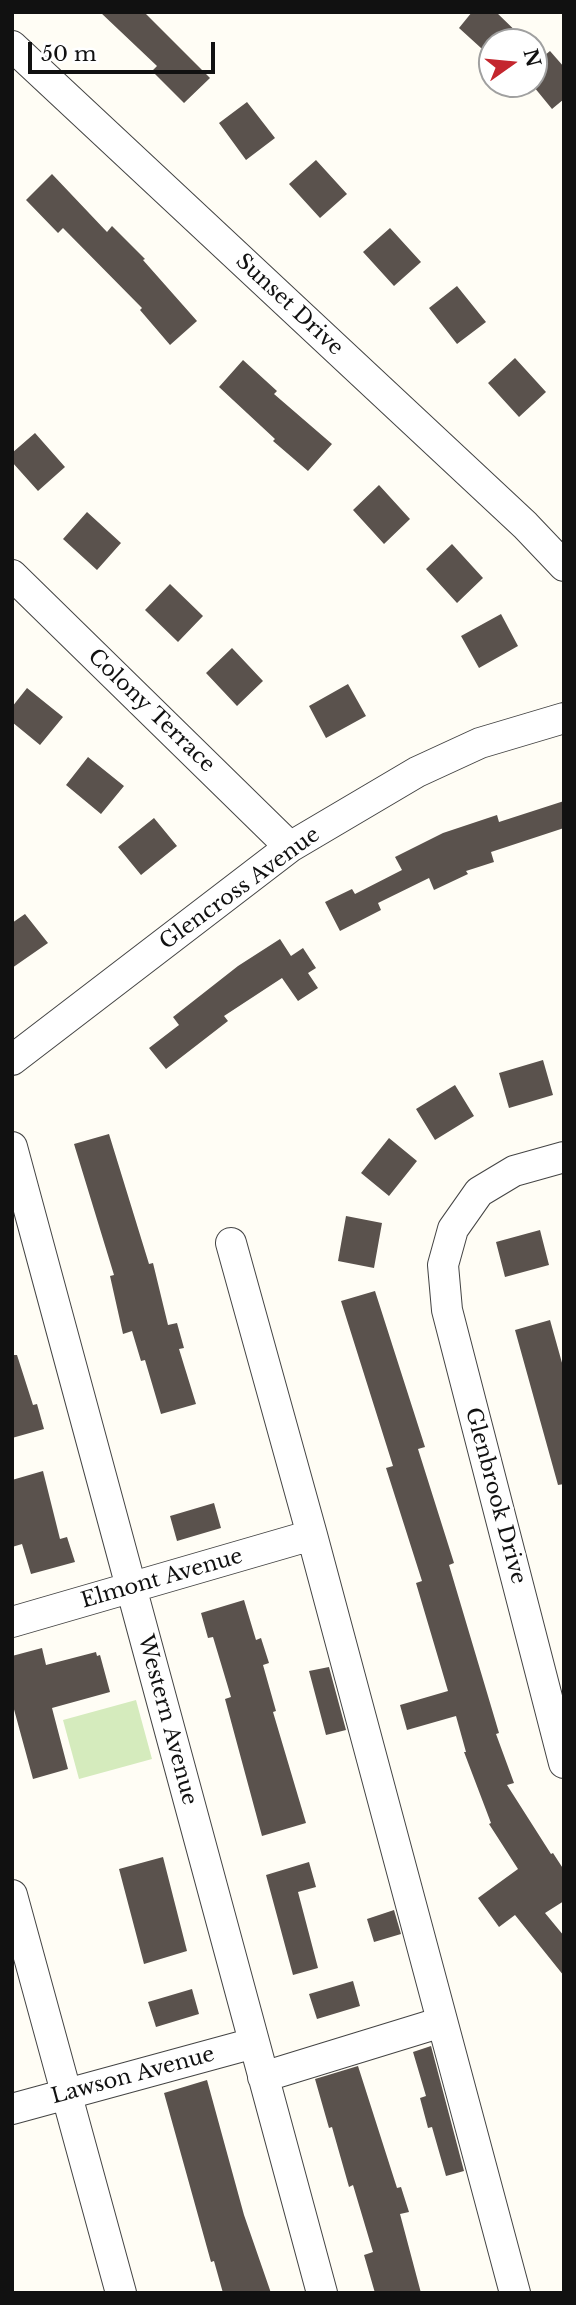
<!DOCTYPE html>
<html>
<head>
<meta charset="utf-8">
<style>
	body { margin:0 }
	#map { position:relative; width:576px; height:2305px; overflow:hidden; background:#fffdf5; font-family:"Libre Baskerville",serif }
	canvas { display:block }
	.frame { position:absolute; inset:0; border:14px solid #111; pointer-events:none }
	.north { position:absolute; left:478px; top:28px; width:70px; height:70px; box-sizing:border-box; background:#fff; border:2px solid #a0a0a0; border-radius:50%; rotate:75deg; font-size:19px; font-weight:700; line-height:28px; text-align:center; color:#111 }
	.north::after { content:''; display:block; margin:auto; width:24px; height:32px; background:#c4262e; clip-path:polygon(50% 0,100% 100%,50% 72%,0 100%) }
	.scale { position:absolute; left:28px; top:42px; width:187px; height:32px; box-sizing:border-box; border:4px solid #111; border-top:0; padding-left:9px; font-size:21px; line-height:24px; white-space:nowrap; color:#111; -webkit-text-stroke:5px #fff; paint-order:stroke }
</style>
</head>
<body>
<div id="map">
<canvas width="576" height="2305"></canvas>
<div class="frame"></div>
<div class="north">N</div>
<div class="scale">50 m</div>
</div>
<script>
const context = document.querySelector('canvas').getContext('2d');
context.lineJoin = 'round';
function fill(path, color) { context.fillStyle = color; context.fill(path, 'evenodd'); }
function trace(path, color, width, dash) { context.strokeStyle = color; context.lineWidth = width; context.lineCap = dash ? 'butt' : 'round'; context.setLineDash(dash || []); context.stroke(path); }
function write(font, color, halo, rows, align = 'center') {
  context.font = font + ' "Libre Baskerville",serif'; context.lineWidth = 7; context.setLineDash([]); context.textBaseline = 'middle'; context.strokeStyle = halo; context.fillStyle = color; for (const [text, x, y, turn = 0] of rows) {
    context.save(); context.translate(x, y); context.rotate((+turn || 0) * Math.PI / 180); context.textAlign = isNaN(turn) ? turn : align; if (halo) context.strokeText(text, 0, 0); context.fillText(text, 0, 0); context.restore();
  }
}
fill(new Path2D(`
	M136 1700 152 1759 79 1779 63 1720Z`), '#d5ebbd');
fill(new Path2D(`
	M100 12H144L210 78 184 103 152 71 157 66Z
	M472 12H496L527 42H496L492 37V58L459 28Z
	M550 51 564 67V99L552 109 534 87V64Z
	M247 102 275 138 246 160 219 123Z
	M316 160 347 194 320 218 289 184Z
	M52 174 107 232 112 226 145 259 143 260 197 321 170 345 140 310 142 308 63 228 58 233 26 200Z
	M390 228 421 262 394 286 363 252Z
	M457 286 486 322 457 344 429 308Z
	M515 358 546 392 519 417 488 383Z
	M243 360 277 391 274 394 332 444 308 471 273 441 275 439 219 387Z
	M35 433 65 467 38 491 12 462V453Z
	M379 485 410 519 384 544 353 510Z
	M87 512 121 543 97 570 63 539Z
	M452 544 483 578 457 603 426 569Z
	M170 584 203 616 178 642 145 610Z
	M501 614 518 646 479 668 461 636Z
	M232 648 263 681 237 706 206 673Z
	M348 684 366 716 326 738 309 706Z
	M27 688 63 717 40 745 12 722V707Z
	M88 757 124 786 101 814 66 785Z
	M564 801V828L491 852 494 862 466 871 468 874 434 890 429 878 378 903 381 910 340 931 325 902 352 889 355 894 402 870 395 857 443 833 497 815 499 822Z
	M154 818 177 846 141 875 118 847Z
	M25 914 48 943 12 968V923Z
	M280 939 291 956 303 948 316 968 308 973 318 988 298 1001 282 978 224 1016 228 1021 166 1069 149 1048 179 1025 173 1017 238 966Z
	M543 1060 553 1095 509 1108 499 1073Z
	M455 1085 474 1116 435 1140 416 1109Z
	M109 1134 149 1264 153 1263 168 1325 177 1323 184 1348 179 1349 196 1404 161 1414 145 1360 141 1361 132 1331 123 1334 110 1276 114 1275 74 1144Z
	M389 1138 417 1161 389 1196 361 1173Z
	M346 1216 382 1223 374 1268 338 1261Z
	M540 1230 549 1265 505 1277 496 1242Z
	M375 1291 425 1447 418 1449 454 1563 449 1565 499 1733 496 1734 514 1783 507 1785 551 1854 553 1853 564 1870V1901L545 1913 564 1936V1976L515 1915 499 1927 478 1898 518 1869 489 1824 491 1823 464 1752H466L456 1716 407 1730 400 1705 448 1691 416 1583 422 1581 386 1468 393 1466 341 1301Z
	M550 1320 564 1370V1484L558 1485 515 1330Z
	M12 1355H17L33 1405 37 1404 44 1429 12 1438Z
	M43 1471 60 1539 67 1537 75 1562 31 1574 22 1544 12 1547V1480Z
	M214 1503 221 1528 177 1541 170 1516Z
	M244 1600 256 1640 261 1638 269 1663 263 1665 276 1711 273 1712 306 1823 262 1836 225 1699 231 1697 213 1637 208 1638 201 1613Z
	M42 1648 46 1665 96 1652 97 1656 100 1655 110 1692 52 1708 68 1769 33 1779 12 1702V1656Z
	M329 1667 346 1730 326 1735 309 1671Z
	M163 1857 187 1951 144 1964 119 1869Z
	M309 1862 316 1887 298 1892 318 1968 293 1975 266 1875Z
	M394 1910 401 1934 374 1942 367 1919Z
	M353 1981 360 2006 317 2019 309 1994Z
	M192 1989 199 2014 156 2027 148 2002Z
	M431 2046 464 2171 446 2176 432 2127 428 2128 420 2098 426 2096 413 2052Z
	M358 2066 397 2188 401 2187 409 2212 400 2214 421 2293H375L364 2255 373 2252 353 2185 349 2187 332 2127 329 2128 315 2079Z
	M207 2080 244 2215 271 2293H223L214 2261 211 2262 164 2093Z`), '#5a524d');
const minor = new Path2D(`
	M12 46 525 525 564 566
	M12 575 290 847
	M12 1060 290 847 417 772 480 743 564 718
	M12 1147 322 2293
	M564 1157 514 1171 479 1192 453 1229 443 1265 447 1310 564 1763
	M231 1243 312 1535 515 2293
	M12 1622 312 1535
	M12 1895 121 2293
	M263 2077 442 2022
	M12 2109 254 2043`);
trace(minor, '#444', 32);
trace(minor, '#fff', 30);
write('21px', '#111', '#fff', [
	["Sunset Drive",289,305,43],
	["Colony Terrace",151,711,44],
	["Glencross Avenue",240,889,-36],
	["Glenbrook Drive",495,1496,75],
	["Elmont Avenue",162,1579,-16],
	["Western Avenue",167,1720,75],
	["Lawson Avenue",133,2076,-15]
]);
</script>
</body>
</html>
